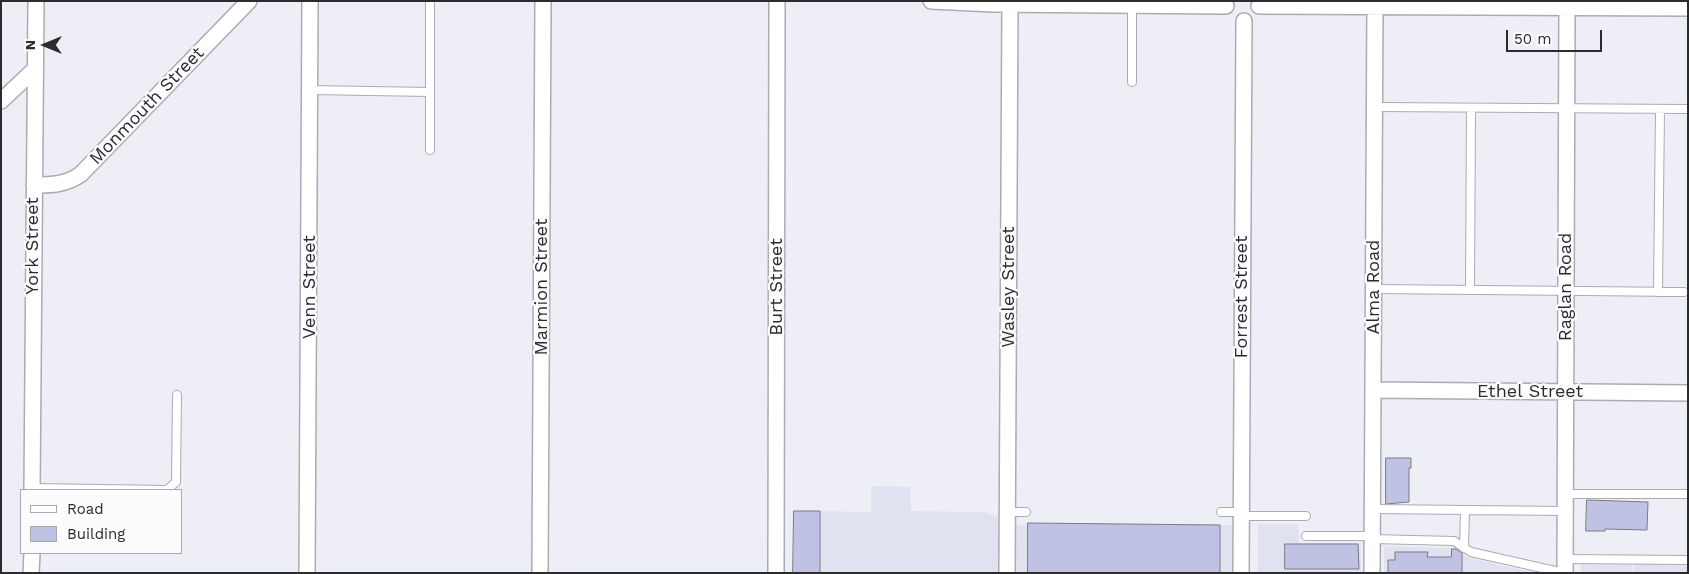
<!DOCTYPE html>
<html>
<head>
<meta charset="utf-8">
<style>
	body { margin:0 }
	#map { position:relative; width:1689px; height:574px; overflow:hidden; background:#eeeef6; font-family:"Work Sans",sans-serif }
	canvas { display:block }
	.frame { position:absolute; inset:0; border:2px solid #2c2c2f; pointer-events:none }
	.legend { position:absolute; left:20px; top:489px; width:162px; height:65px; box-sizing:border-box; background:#fcfcff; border:1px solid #a9a9ac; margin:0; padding:6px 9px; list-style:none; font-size:15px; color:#2c2c2f }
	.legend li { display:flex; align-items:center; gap:10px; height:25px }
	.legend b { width:25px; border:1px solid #a9a9ac }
	.north { position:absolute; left:20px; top:20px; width:50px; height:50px; -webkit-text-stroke:4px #fcfcff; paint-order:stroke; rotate:270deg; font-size:14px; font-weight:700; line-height:20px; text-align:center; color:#2c2c2f }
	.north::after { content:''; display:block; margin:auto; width:18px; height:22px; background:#2c2c2f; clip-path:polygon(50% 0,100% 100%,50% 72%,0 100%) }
	.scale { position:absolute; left:1506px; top:30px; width:96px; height:22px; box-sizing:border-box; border:2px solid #2c2c2f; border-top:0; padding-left:6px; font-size:15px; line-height:18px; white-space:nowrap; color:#2c2c2f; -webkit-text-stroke:4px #fcfcff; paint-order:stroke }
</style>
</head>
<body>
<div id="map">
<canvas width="1689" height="574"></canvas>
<div class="frame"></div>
<ul class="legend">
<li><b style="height:6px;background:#fff"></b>Road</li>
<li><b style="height:14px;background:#c0c2e3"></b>Building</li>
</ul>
<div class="north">N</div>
<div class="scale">50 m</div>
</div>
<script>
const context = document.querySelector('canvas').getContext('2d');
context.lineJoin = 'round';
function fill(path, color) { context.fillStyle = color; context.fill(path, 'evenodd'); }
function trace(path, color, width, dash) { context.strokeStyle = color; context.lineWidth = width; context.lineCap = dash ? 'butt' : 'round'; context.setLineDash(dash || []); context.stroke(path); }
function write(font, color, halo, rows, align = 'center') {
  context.font = font + ' "Work Sans",sans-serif'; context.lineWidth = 4.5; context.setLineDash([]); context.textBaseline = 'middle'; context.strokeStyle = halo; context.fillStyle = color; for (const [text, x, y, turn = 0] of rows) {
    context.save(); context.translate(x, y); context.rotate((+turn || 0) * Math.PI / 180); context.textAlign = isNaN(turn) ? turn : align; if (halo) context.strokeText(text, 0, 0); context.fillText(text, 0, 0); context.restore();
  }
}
fill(new Path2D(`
	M871 486 910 487 911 511 985 512 1019 525H1235V573H820V511L871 512Z
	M1258 524H1298L1299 543H1361V573H1258Z
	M1384 546 1452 548 1469 558 1536 573H1384Z
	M1634 560H1688V573H1633Z
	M1581 564 1632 565V573H1581Z`), '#e1e2f0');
const building = new Path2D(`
	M1386 458H1411V468H1409V502L1386 504Z
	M1587 500 1648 502 1647 530 1605 529V531H1586Z
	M794 511H820V573H793Z
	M1028 523 1220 525V573H1028Z
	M1285 544H1358L1359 569H1285Z
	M1452 549H1456L1462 553V573H1388V560H1395V552H1428L1427 557H1451Z`);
fill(building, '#c0c2e3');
trace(building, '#7a7b81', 1);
const lane = new Path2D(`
	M430 1V150
	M1132 82V5
	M310 90 430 92
	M1375 107 1688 109
	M1374 289 1684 292
	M1470 290 1471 108
	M1658 292 1660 109
	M32 488 167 490 176 482 177 395
	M1565 494H1688
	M1372 509 1565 511
	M1008 512H1026
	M1221 512H1241
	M1241 516H1306
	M1306 536H1372
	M1372 539 1454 541 1471 552 1564 573
	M1464 548 1465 510
	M1565 559 1688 560`);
const street = new Path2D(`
	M931 1 993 4 1226 6
	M1259 6 1688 8
	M1 101 35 69
	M34 185C51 185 66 185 81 174L249 1
	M1373 390 1688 393
	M32 490 36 1
	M31 573 32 553
	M307 573 310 1
	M540 573 543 1
	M776 573 777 1
	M1007 573 1010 1
	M1241 573 1244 21
	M1372 573 1375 1
	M1565 573 1567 1`);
trace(lane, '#ababb2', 10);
trace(street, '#ababb2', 18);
trace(lane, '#fff', 8);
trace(street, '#fff', 15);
write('18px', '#2c2c2f', '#fcfcff', [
	["Monmouth Street",147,106,-46],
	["York Street",33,246,-90],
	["Venn Street",310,287,-90],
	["Marmion Street",542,287,-90],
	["Burt Street",777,287,-90],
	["Wasley Street",1009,287,-90],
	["Alma Road",1374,287,-90],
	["Raglan Road",1566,287,-90],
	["Forrest Street",1242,297,-90],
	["Ethel Street",1530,392]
]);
</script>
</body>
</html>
